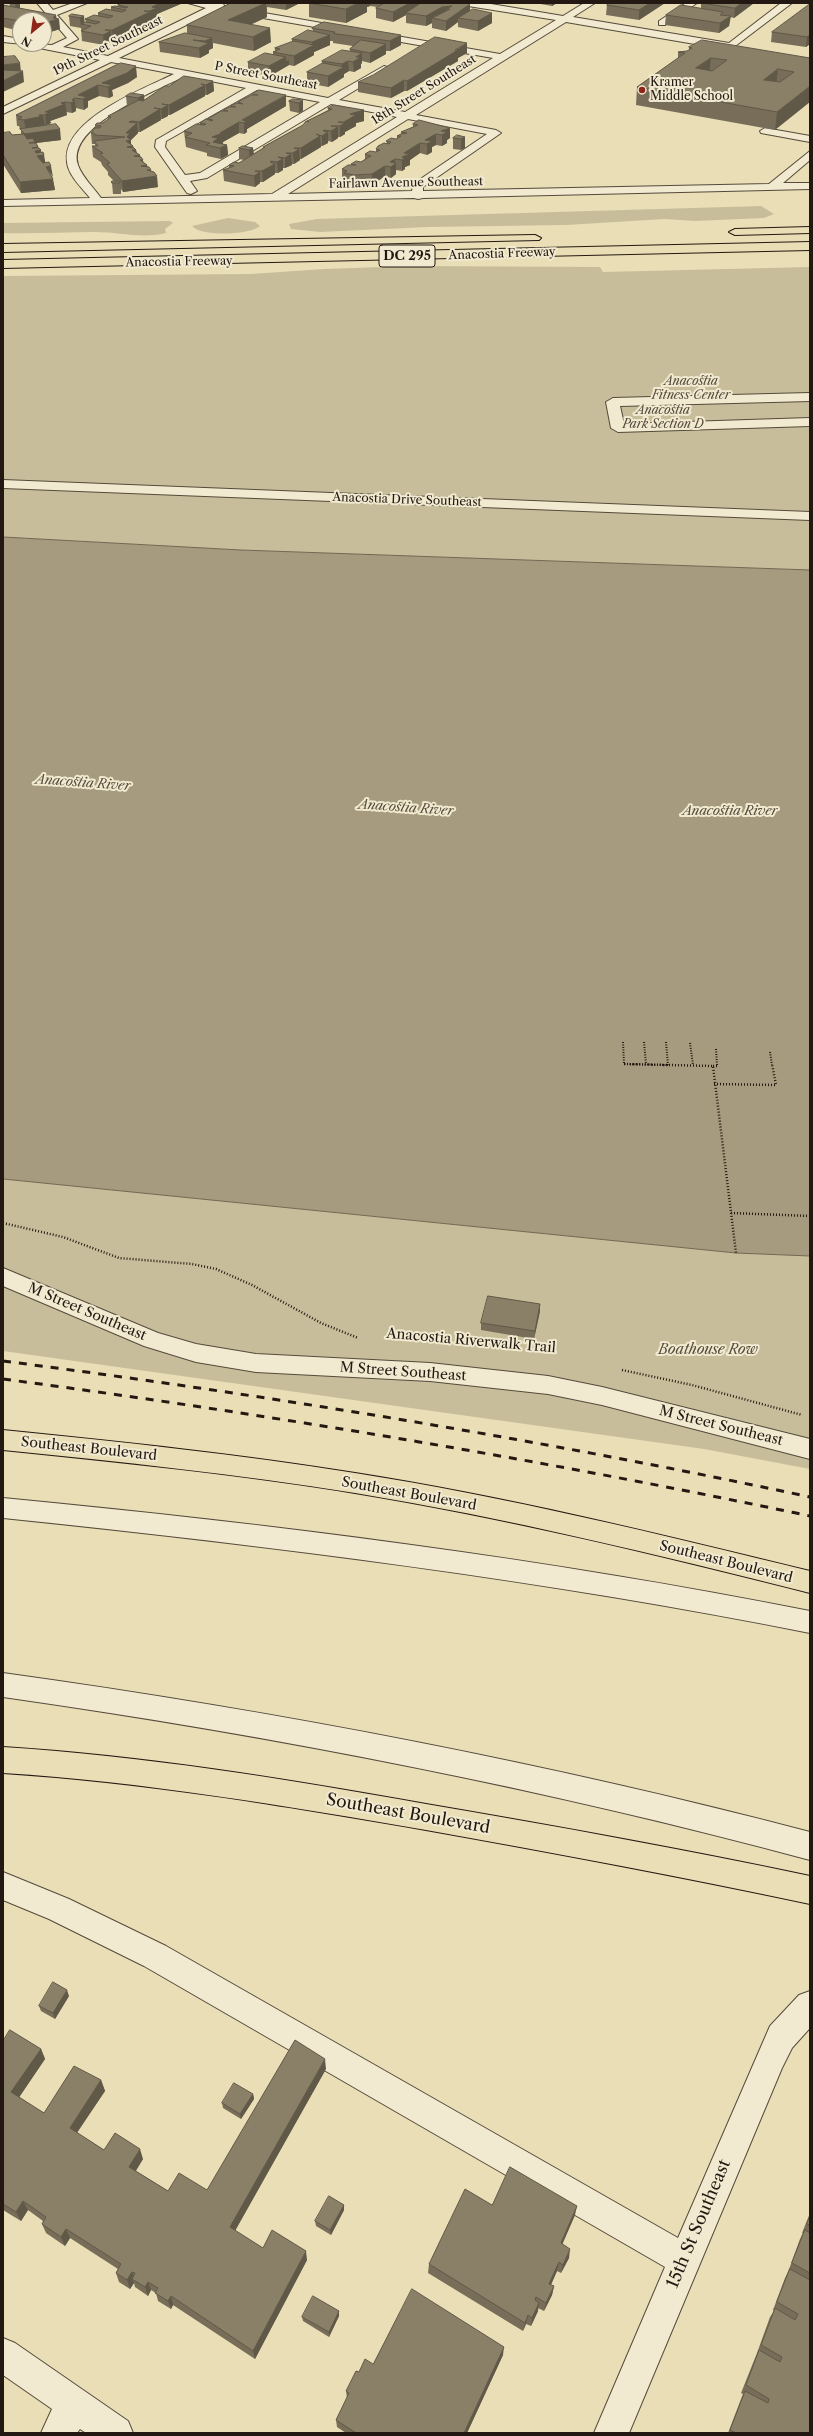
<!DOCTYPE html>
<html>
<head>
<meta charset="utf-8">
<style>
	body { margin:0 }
	#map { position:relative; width:813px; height:2436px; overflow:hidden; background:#e9deb6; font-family:"Libre Caslon Text",serif }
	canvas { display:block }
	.frame { position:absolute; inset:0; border:4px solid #241912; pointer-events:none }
	.north { position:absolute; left:12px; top:12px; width:40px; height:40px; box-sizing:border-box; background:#f1ead0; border:1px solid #9f9684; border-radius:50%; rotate:209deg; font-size:11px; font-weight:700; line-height:16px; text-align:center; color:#241912 }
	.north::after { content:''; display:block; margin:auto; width:14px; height:18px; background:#8f2418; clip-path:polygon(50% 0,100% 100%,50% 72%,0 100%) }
</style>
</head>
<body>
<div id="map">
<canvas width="813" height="2436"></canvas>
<div class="frame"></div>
<div class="north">N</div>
</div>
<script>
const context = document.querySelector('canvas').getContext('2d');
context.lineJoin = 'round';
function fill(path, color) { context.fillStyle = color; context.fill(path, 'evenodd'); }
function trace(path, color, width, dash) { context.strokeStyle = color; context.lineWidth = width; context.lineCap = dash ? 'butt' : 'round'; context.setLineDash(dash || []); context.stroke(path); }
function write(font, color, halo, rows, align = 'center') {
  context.font = font + ' "Libre Caslon Text",serif'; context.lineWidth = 4; context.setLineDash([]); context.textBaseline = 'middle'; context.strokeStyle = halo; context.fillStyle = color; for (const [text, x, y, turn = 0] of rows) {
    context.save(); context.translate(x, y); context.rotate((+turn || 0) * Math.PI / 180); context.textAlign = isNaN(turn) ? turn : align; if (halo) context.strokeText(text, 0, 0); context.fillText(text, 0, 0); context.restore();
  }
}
fill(new Path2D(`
	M761 206 774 214 764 218 695 221 665 219 566 225 428 227 320 232 291 229 289 224 317 219Z
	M228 218 255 222 260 226C250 235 201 237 192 226Z
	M170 221 173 223 165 229 166 233C142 239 119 232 95 232 64 232 34 234 3 233V223Z
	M413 266 600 267 603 272 810 267V570L241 550 3 537V276L251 274 324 269Z
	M3 1179 736 1253 810 1256V1469L704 1449 3 1351Z`), '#c8bd9a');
const water = new Path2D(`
	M3 537 241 550 810 570V1256L736 1253 3 1179Z`);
fill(water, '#a69b7e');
trace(water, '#726753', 1);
const minor = new Path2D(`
	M37 3H47L53 10 73 3H87L57 15 78 39 63 47 108 56 206 8 188 3H223L224 6 500 54 556 20 468 6 463 3H485L563 16 584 3H595L573 17 729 43 781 3H792L730 50 566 22 416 115 496 130 501 133 423 187V191L769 184 810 151V160L783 183H810V189L423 198 418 199 414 198 3 206V200L90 198C82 188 68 175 67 162 61 120 143 89 174 74L111 62 3 114V107L100 60 29 46 27 44 52 45 67 38ZM217 10 493 58 405 112 339 100 387 71V67L384 66 328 98 119 58ZM185 76 246 88 156 140 155 147 187 193 191 194 197 191 190 181 207 178 331 104 397 117 272 194 101 198C94 188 82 177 78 165 65 126 158 90 185 76ZM257 90 320 102 200 173 185 175 165 147 166 141ZM408 119 487 134 413 184 412 191 288 194Z
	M686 3H697L665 25H659V21Z
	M3 36 20 39V44H23L3 42Z
	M765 128 810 136V142L761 133 760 131Z
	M810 393V401L620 406 624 424 810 418V426L618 432 611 428 606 402 613 398Z
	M3 480 810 512V520L3 488Z
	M3 1268 158 1333 196 1344 256 1354 430 1363 548 1376 602 1387 810 1439V1459L602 1405 548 1394 430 1381 256 1372 196 1362 144 1346 3 1286Z
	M3 1498C274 1524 543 1558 810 1611V1633C543 1580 274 1546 3 1518Z
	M3 1673C276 1711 544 1762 810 1832V1860C543 1788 276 1736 3 1697Z
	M3 1872 69 1899 166 1946 678 2238 770 2026 799 1995 810 1991V2028L792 2048 782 2068 629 2433H594L665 2267 144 1966 49 1919 3 1900Z
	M3 2338 15 2343 128 2421 133 2433H86L80 2429 77 2433H41L52 2409 3 2375Z`);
const major = new Path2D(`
	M3 1430C121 1442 238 1454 355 1473 508 1497 659 1534 810 1571V1593C659 1555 508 1518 355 1493 238 1474 121 1462 3 1450Z
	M3 1747C145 1756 286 1779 426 1804 555 1826 683 1849 810 1876V1904C683 1877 555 1853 426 1830 286 1806 145 1782 3 1773Z`);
const highway = new Path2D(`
	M810 227V233L735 235 729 232 735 229Z
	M535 235 541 238 539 240 3 252V244Z
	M810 242V250L3 268V260Z`);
trace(minor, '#554a3b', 2);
trace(major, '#241912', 2);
trace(highway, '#241912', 2);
trace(new Path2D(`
	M623 1042 624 1064 668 1065
	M644 1042 646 1064
	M666 1042 668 1065
	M690 1043 693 1065
	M716 1049 717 1065
	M770 1052 772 1065`), '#241912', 2, [1, 1.5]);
trace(new Path2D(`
	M624 1064 713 1066 736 1253
	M713 1066H717V1064
	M714 1084 776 1085 772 1064
	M731 1213 810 1216
	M3 1223 63 1237 119 1258 192 1264 216 1269 252 1285 321 1323 358 1338
	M622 1370 692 1385 802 1415`), '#241912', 2.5, [1, 2]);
fill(minor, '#f1ead0');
fill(major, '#e9deb6');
fill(highway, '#e9deb6');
trace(new Path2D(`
	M3 1361C274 1396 543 1440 810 1497
	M3 1379C274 1415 543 1460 810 1516`), '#241912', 3, [8, 8]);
fill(new Path2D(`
	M9 3H20V8L57 19 60 29 44 34V20H20V31L3 27V5L10 6Z
	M183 3 157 14V17L151 20V22L113 40H112V41L104 45 82 41 81 28 70 26 69 16H84V23L86 22 85 19 98 16V13L111 10V7L119 6 118 5Z
	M231 3H300L286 10 267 7V17L250 25 271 42 254 51 213 43V48L209 50V53L200 58 160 52 159 42 187 33V25Z
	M309 3H467L470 11 492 13V23L478 31 458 27V22L446 31 432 28V23L426 26 406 23V15L393 22 376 18V8L378 7 370 6 367 7V12L346 23 309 17Z
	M535 3H557L552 6Z
	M610 3H665L639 20 606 15 607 5Z
	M701 3H754L734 18 730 17 729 26 719 33 665 25 666 15 701 9Z
	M810 4V44L806 47 771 42 772 32Z
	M312 28 401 35V45L390 51H386V54L370 63 362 61V63L361 64V68L354 72 349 71 344 74V77L328 87 307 83V72L322 64V61L350 51V49L353 46 333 43V41H330V45L314 52V55L294 66 289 65 270 76 248 72V62L273 54V52L275 51V48L292 42V39L313 31Z
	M689 47 810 58 775 130 636 105 637 87 678 58V52L687 51 689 50Z
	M467 53 458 58V61L407 91H404L391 98 358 92V82Z
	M116 65 137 77 128 83 112 90 113 96 109 98 99 96 88 101V107L84 110 76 108V111L72 113 66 112 67 115 50 121 51 123 47 125 61 140 36 143 38 147 45 163 52 177 55 190 21 193 3 164V133L12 135 21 134V130L20 129 19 126H17L16 115Z
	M213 81 214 91 207 95H205V96L170 115H168V116L162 119H161V120L140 132H137L138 133 131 140V144L136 150 137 153 140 157 144 163 147 165V167L151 171 158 187 123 192 121 189V194H113L112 183 114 181 108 175V172L102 165 101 162 93 157 92 146H95V144H92L91 133 96 128 95 125 103 123 108 119V116L127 106 126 96 144 95V100L169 86Z
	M252 94 286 106 247 129V132L244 134 239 133 223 142V144L227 145 228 155 221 159 207 156V153L186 147 184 131 200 124V123L208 120V119L223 111V110L230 107V106L252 95Z
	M303 100V111L299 113 290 111 289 101Z
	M328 108 364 110V121L356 123V126L345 132V134L340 137H338V138L332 142 328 141V143L322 146H321V147L301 159H299L300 160 294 164H291L292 165 285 168H283V170L278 173H275V174L263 182H260V183L255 187 224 181 223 170 229 168V165L239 163 244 160 239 159V148H253L254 154 263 149V147L303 125 307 122V121L328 110Z
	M419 120 450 138 447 140V143L442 146 436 145 432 147V152L427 155 420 153 410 160V165L405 167V169L402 171 396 170V174L391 178 385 176 372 185 354 186 344 184V181L342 180V169L351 165V164L361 162 365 159V154L376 152V149L387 143 386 141 397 139V136L401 134V132L413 127V124Z
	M465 137V148L461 150 453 149V138Z
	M810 1276V1291L809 1282Z
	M540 1304V1311L534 1339 481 1330V1323Z
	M69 1996 55 2019 41 2011 39 2006Z
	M3 2041 41 2049 45 2059 19 2097 44 2113 101 2080 105 2091 77 2133 104 2150 143 2159 136 2171 168 2191 207 2190 326 2069 235 2231 263 2248 307 2260 255 2359 173 2305 171 2309 158 2301 156 2293 151 2290 148 2296 135 2287 134 2283 130 2289 119 2282 116 2273 118 2269 70 2238 65 2246 46 2233 42 2224 43 2221 28 2210 21 2221 3 2210Z
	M253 2094 254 2099 241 2119 223 2108 222 2103Z
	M344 2205V2210L331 2235 316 2226 315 2221Z
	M492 2205 575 2215 562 2244 569 2258 561 2273 557 2271 551 2285 554 2286 552 2295 544 2311 538 2308V2311L531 2326 526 2324 523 2331 428 2273 429 2264Z
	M810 2213V2433H728L741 2399 743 2394 741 2393 757 2353 770 2317 774 2311 773 2310 785 2278 788 2272 800 2239 803 2233H802Z
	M339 2311V2316L329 2337 303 2321 302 2317Z
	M503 2355 467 2433H346L337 2427 336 2420 347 2398 346 2391 359 2372 373 2364Z`), '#776d59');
fill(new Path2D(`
	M15 3H20V9L16 11Z
	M160 3H183L157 14V17L151 20V22L113 40 112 30 150 12 152 7Z
	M266 3 267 17 232 33 228 20Z
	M286 3H300L286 10Z
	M358 3H370V6L367 7V12L346 23V9Z
	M410 3H423L406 13V15L393 22V12Z
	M552 3H557L552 6Z
	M650 3H665L639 20V10Z
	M742 3H754L734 18 735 8Z
	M470 4V13L458 18V22L446 31V21Z
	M452 6 450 9H446V16L432 18V23L426 26V16L442 7Z
	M492 13V23L478 31V21Z
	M56 15 57 20 59 19 60 29 44 34V23Z
	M84 16 85 25 81 24V28L80 18Z
	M731 16 729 26 719 33 720 23Z
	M270 28 271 42 254 51 253 37Z
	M111 31 112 41 104 45 103 35Z
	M330 35V45L314 52V55L294 66V56L312 45V42Z
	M401 35V45L390 51V41Z
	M810 35V44L806 47 807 37Z
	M212 38 213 48 209 50V53L200 58 199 48 205 45V41Z
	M467 43V53L458 58V61L407 91V81Z
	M386 44V54L370 63V53Z
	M362 53V63L361 64V68L354 72 353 62 356 57Z
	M286 57V61L289 60V65L270 76 269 66Z
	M711 58 709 75 696 68Z
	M348 61 349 71 344 74V77L328 87V76L342 68V64Z
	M20 63 21 72 23 71 24 82 3 92V65Z
	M136 66 137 77 128 83 112 90 113 96 109 98 108 87 102 83Z
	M778 69 776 87 764 80Z
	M404 80V91L391 98V88Z
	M213 81 214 91 207 95 206 85Z
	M98 85 99 96 88 101V107L84 110 83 99 78 95Z
	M205 85V96L170 115 169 105Z
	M810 86V102L775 130 777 112Z
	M144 95 145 106 139 109 138 98Z
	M286 95V106L247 129V132L244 134V123L242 120Z
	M74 98V101H75L76 111 72 113 71 103 72 100Z
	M303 100V111L299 113V103Z
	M65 102 67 115 50 121 51 123 46 125 45 112Z
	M168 105V116L162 119 161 109Z
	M160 109 161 120 140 132 139 122Z
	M364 110V121L356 123V126L345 132V134L340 137V126L345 123 344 122 350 114Z
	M43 116 45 126 26 131 24 120Z
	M132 121 133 127 137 123 138 133 131 140V146H133L134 150H136L137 156 140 155 141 160H143L144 166 147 165 148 170H151L152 177 157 176 158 187 123 192 122 181 127 151 126 133 129 122Z
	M239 122V133L223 142V144L213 147 212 137Z
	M338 127V138L332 142 331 131Z
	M450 128V138L447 140V143L442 146V135L441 131Z
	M60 129 61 140 36 143 38 147 39 150H41V155H44L46 166 26 145 25 134Z
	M324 130V134L328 132V143L322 146V136L323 131Z
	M436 134V145L432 147V152L427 155V144L425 140Z
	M320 136 321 147 301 159V148Z
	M465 137V148L461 150V139Z
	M420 143V153L410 160V165L405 167V169L402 171V157L404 153Z
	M227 145 228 155 221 159 220 148Z
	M253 148 254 159 250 161 249 150Z
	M299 149 300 160 294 164 293 153Z
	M291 154 292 165 285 168V158Z
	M283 159V170L278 173 277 162Z
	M395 159V164L396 163V174L391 178 390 162Z
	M271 161 272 165 275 164V174L263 182 262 171 270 162Z
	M51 166 53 177 46 167Z
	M385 166V176L372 185V174Z
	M260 172V183L255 187 254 176Z
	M53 179 55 190 21 193 20 182Z
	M540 1304V1311L534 1339 535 1331Z
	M67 1990 69 1996 55 2019 53 2013Z
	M41 2049 45 2059 16 2102 11 2092Z
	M325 2059 326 2069 232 2236 230 2227Z
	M101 2080 105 2091 73 2138 70 2128Z
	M253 2094 254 2099 241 2119 240 2114Z
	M140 2149 143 2159 132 2176 129 2167Z
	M23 2201 28 2210 21 2221 16 2212Z
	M344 2205V2210L331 2235 330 2230Z
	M577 2206 575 2215 559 2252 561 2243Z
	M66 2229 70 2238 65 2246 61 2237Z
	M570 2249 569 2258 561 2273 563 2265Z
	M306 2251 307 2260 255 2359 253 2351Z
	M559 2262 557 2271 547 2293 549 2284Z
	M132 2272 136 2280 132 2279 134 2283 130 2289 127 2280Z
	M148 2282 151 2290 148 2296 145 2287Z
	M554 2286 552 2295 544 2311 546 2303Z
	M171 2296 173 2305 171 2309 168 2301Z
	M539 2303 538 2311 531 2326 532 2318Z
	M339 2311V2316L329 2337V2332Z
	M528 2315 526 2324 523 2331 525 2323Z
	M504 2347 503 2355 467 2433H464Z`), '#615948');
const building = new Path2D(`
	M122 3H160L152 7 157 8 150 11H144L150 12 112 30H105L111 31 103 35 81 31 91 26 81 24 86 22 96 24 100 22 85 19 94 15 109 18 113 16 98 13 106 9 122 12 126 10 111 7 115 6 126 8 128 7 118 5Z
	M231 3H266L228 20 270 28 253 37 187 25Z
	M309 3H358L346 9Z
	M385 3H410L393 12 376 8Z
	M421 3H467L470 4 446 21 432 18 450 9H446L452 6 442 7 426 16 406 13Z
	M610 3H650L639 10 607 5Z
	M702 3H742L735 8Z
	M810 4V35L807 37 772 32Z
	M3 5 56 15 53 18 59 19 44 23V20H20V21L3 18Z
	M681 5 723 12 720 15 731 16 720 23 666 15Z
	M473 9 492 13 478 21 458 18Z
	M72 14 84 16 80 18 69 16Z
	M324 22 401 35 390 41 337 34 333 33 335 32 312 28Z
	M308 30 330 35 312 42 292 39Z
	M185 33 212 38 205 41 193 40 209 43 199 48 159 42Z
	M435 37 467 43 455 50H458L407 81 404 80 391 88 358 82 373 75Z
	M361 40 386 44 370 53 350 49Z
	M702 40 810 58V86L777 112 637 87 685 53 678 52 687 51 692 48 689 47ZM711 58 727 60 712 71 696 68ZM778 69 794 72 780 82 764 80Z
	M294 41 314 45 294 56 273 52 280 49 275 48Z
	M342 50 362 53 356 57H361L353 62 348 61 342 64 322 61Z
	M265 53 286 57 269 66 248 62Z
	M15 56 20 63 3 65V57Z
	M121 63 136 66 127 73 102 83 112 85 108 87 98 85 78 95 87 97 83 99 74 98 72 100 75 101 71 103 65 102 61 103 65 104 45 112H49L45 115H39L43 116 24 120 18 119 22 117 16 115 116 65Z
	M323 63 344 67 328 76 307 72Z
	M3 70 23 71 3 81Z
	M184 76 213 81 206 85 201 84 205 85 169 105 162 104 168 105 161 109 154 108 160 109 139 122 132 121 129 122 137 123 126 133H130L127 137 131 140 126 141 133 146 127 147 134 148 136 150H132L140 155 134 156 141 157 143 160H140L147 165 141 166 149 167 151 170H147L154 172 157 176 122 181 107 164 110 163 100 154 103 153 92 146H98L94 141 125 137 95 135 94 133H91L95 128H100L101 126 95 125 97 123H103L111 117 108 116 139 100 143 101 165 86H169Z
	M259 90 286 95 242 120 246 121 244 123 239 122 220 133H223L212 137 218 138 213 142 227 145 220 148 206 145 210 143 185 137 192 133 184 131 191 127 196 124 204 125 206 124 200 123 206 119 212 121 213 120 208 119 221 111H228L223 110 229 107H236L230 106 237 103 243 104 238 102 251 95H258L252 94Z
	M131 93 144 95 138 98 126 96Z
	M293 99 303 100 299 103 289 101Z
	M334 105 364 110 350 114 356 115 344 122H338L345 123 340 126H331L338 127 331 131 324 130 323 131 328 132 322 136 316 134 320 136 301 148H294L299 149 293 153H286L291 154 285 158 278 157 283 159 277 162 271 161 270 162 275 164 262 171H255L260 172 254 176 223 170 234 166 229 165 234 162 239 163 265 147H263L303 125 306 121 309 122 307 121 332 109 328 108Z
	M419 120 450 128 441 131 447 132 442 135 436 134 425 140 432 141 427 144 420 143 404 153 410 154 402 157 405 158 402 160 395 159 390 162 396 163 391 167 385 166 372 174 354 175 344 173 347 171 342 169 348 165H356L351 164 356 161 361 162 369 157 371 156 365 154 370 151 376 152 380 150 376 149 378 146 384 143 389 144 391 142 386 141 391 138 396 139 401 136H397L401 134 407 133 401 132 418 125 413 124Z
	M56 124 60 129 25 134 20 129Z
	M10 132 12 135 24 134 27 139 33 138 35 142 29 143H36L38 147 32 148H39L41 150 35 151 36 153 43 152 44 155 37 156 43 163 49 162 51 166 46 167 53 179 20 182 3 155V133Z
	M457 135 465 137 461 139 453 138Z
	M243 146 253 148 249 150 239 148Z
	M112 181H120V183H112Z
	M488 1296 540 1304 535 1331 481 1323Z
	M53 1982 67 1990 53 2013 39 2006Z
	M10 2030 41 2049 11 2092 44 2113 74 2066 101 2080 70 2128 104 2150 115 2133 140 2149 129 2167 168 2191 179 2173 207 2190 295 2040 325 2059 230 2227 263 2248 272 2230 306 2251 253 2351 171 2296 168 2301 155 2293 158 2288 148 2282 145 2287 132 2279 135 2273 132 2272 127 2280 116 2273 121 2264 66 2229 61 2237 42 2224 46 2217 23 2201 16 2212 3 2204V2041Z
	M234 2083 253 2094 240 2114 222 2103Z
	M510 2167 577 2206 561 2243 570 2249 563 2265 559 2262 549 2284 554 2286 546 2303 536 2297 535 2300 539 2303 532 2318 528 2315 525 2323 429 2264 465 2189 492 2205Z
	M329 2196 344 2205 330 2230 315 2221Z
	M810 2216V2225L807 2224Z
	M805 2230 810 2233V2273L792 2263Z
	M790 2269 810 2280V2433H736L730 2430 745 2391 768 2403 769 2399 746 2385 759 2350 780 2362 782 2357 761 2345 775 2308 795 2320 798 2314 777 2302Z
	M412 2289 504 2347 464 2433H356L336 2420 349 2393 346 2391 356 2371 359 2372 365 2359 373 2364Z
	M313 2296 339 2311 329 2332 302 2317Z`);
fill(building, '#8a7f67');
trace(building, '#615948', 1);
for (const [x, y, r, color] of [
	[642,90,4,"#8f2418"]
]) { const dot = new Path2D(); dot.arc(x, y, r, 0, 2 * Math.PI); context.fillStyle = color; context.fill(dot); trace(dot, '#f1ead0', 1.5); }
write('12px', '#241912', '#f1ead0', [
	["19th Street Southeast",108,46,-26],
	["P Street Southeast",266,76,11],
	["18th Street Southeast",424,90,-32],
	["Fairlawn Avenue Southeast",406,183,-1],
	["Anacostia Freeway",502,254,-2],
	["Anacostia Freeway",179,262,-1],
	["Anacostia Drive Southeast",407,500,2]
]);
write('12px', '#241912', '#f1ead0', [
	["Kramer",650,83],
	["Middle School",650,97]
], 'left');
write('italic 12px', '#554a3b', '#f1ead0', [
	["Anacostia",691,382],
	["Fitness Center",691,396],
	["Anacostia",663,411],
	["Park Section D",663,425]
]);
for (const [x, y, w] of [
	[407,256,56]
]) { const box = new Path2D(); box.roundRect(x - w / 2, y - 11, w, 22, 3); context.fillStyle = '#f1ead0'; context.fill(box); trace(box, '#241912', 1); }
write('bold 13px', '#241912', null, [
	["DC 295",407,256]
]);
write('italic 13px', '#584d3d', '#f1ead0', [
	["Anacostia River",83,783,4],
	["Anacostia River",406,808,4],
	["Anacostia River",730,811]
]);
write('14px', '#241912', '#f1ead0', [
	["M Street Southeast",87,1312,23],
	["Anacostia Riverwalk Trail",471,1341,5],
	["M Street Southeast",403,1372,4],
	["M Street Southeast",721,1426,14],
	["Southeast Boulevard",89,1449,6],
	["Southeast Boulevard",409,1494,10],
	["Southeast Boulevard",726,1562,14]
]);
write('italic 14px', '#554a3b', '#f1ead0', [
	["Boathouse Row",708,1350]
]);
write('17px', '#241912', '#f1ead0', [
	["Southeast Boulevard",408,1814,10],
	["15th St Southeast",699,2224,-67]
]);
</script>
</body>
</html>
